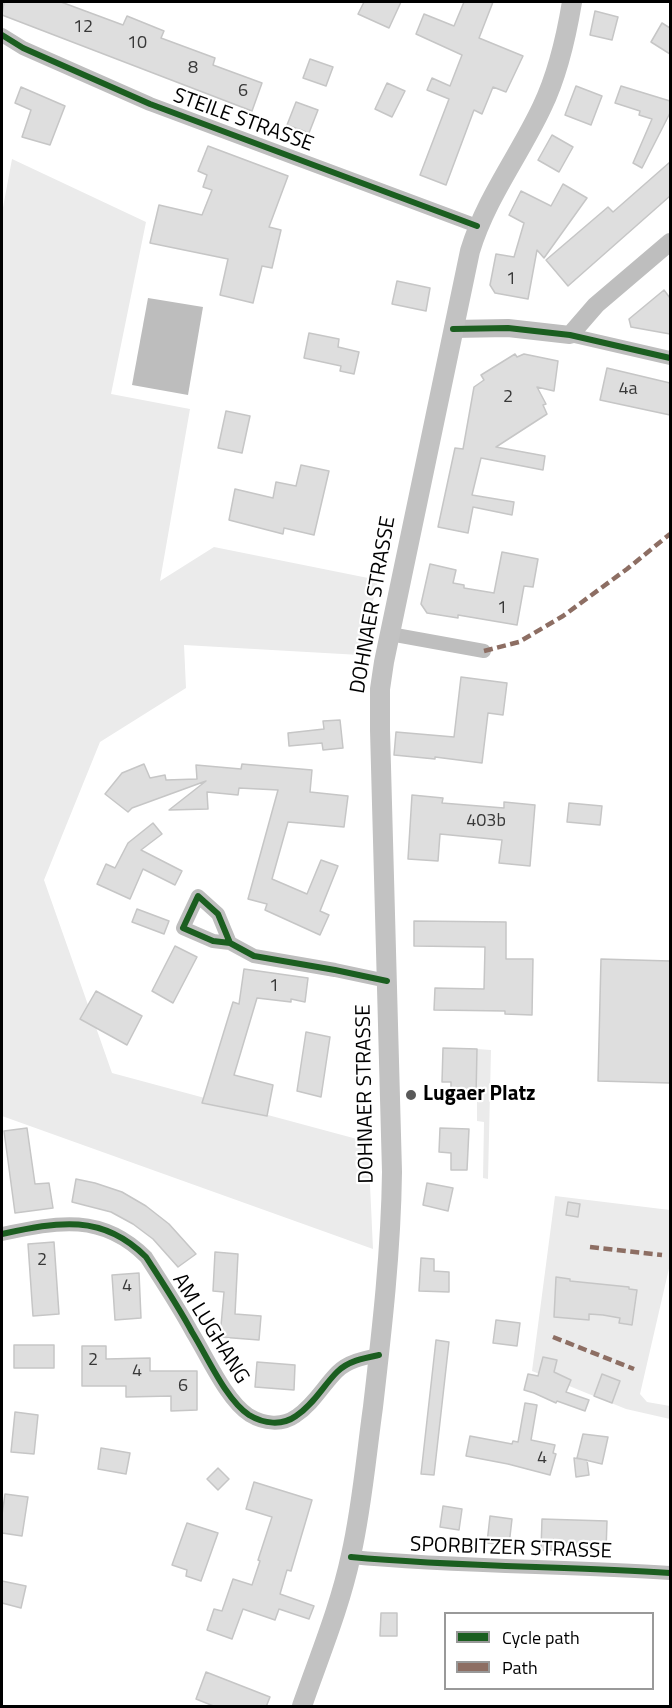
<!DOCTYPE html>
<html>
<head>
<meta charset="utf-8">
<style>
	body { margin:0 }
	#map { position:relative; width:672px; height:1708px; overflow:hidden; background:#fff; font-family:"Titillium Web",sans-serif }
	canvas { display:block }
	.frame { position:absolute; inset:0; border:3px solid #000; pointer-events:none }
	.legend { position:absolute; left:444px; top:1612px; width:210px; height:78px; box-sizing:border-box; background:#fff; border:2px solid #999; margin:0; padding:8px 10px; list-style:none; font-size:18px; color:#000 }
	.legend li { display:flex; align-items:center; gap:12px; height:30px }
	.legend b { width:30px; border:2px solid #999 }
</style>
</head>
<body>
<div id="map">
<canvas width="672" height="1708"></canvas>
<div class="frame"></div>
<ul class="legend">
<li><b style="height:8px;background:#1b5e20"></b>Cycle path</li>
<li><b style="height:8px;background:#8d6e63"></b>Path</li>
</ul>
</div>
<script>
const context = document.querySelector('canvas').getContext('2d');
context.lineJoin = 'round';
function fill(path, color) { context.fillStyle = color; context.fill(path, 'evenodd'); }
function trace(path, color, width, dash) { context.strokeStyle = color; context.lineWidth = width; context.lineCap = dash ? 'butt' : 'round'; context.setLineDash(dash || []); context.stroke(path); }
function write(font, color, halo, rows, align = 'center') {
  context.font = font + ' "Titillium Web",sans-serif'; context.lineWidth = 4.5; context.setLineDash([]); context.textBaseline = 'middle'; context.strokeStyle = halo; context.fillStyle = color; for (const [text, x, y, turn = 0] of rows) {
    context.save(); context.translate(x, y); context.rotate((+turn || 0) * Math.PI / 180); context.textAlign = isNaN(turn) ? turn : align; if (halo) context.strokeText(text, 0, 0); context.fillText(text, 0, 0); context.restore();
  }
}
fill(new Path2D(`
	M12 159 146 222 111 394 190 409 160 581 214 547 378 580 360 655 184 645 186 688 100 742 44 880 112 1073 368 1142 373 1249 2 1116V213Z
	M477 1049 491 1050 488 1179 483 1178 484 1122 477 1121Z
	M555 1196 670 1210V1264L640 1394 647 1402 670 1406V1419L626 1409 532 1371Z`), '#ebebeb');
fill(new Path2D(`
	M148 298 203 307 188 395 132 385Z`), '#bdbdbd');
const building = new Path2D(`
	M4 2H61L123 25 127 16 164 31 161 38 215 58 213 65 262 83 252 111 2 15Z
	M364 2H401L389 28 358 14Z
	M464 2H493L479 38 523 56 506 92 493 87 482 114 474 110 446 185 420 175 449 99 427 90 432 78 450 86 462 55 416 34 424 14 454 26Z
	M595 11 618 17 612 40 590 35Z
	M662 23 670 28V54L651 42Z
	M310 59 333 67 326 86 303 78Z
	M387 83 405 91 392 117 375 109Z
	M576 86 602 96 591 125 565 115Z
	M621 86 670 101V113L642 168 633 163 652 119 639 115 640 111 615 103Z
	M21 87 65 106 50 145 22 137 31 110 15 103Z
	M296 102 318 110 309 133 287 125Z
	M552 135 573 147 559 172 538 160Z
	M208 146 288 176 269 227 281 230 272 268 262 266 253 303 220 295 228 259 150 243 159 205 202 215 212 190 203 187 207 175 198 171Z
	M670 162V196L568 286 546 260 608 207 613 212Z
	M563 184 587 198 544 258 537 250 528 299 495 293 490 285 496 254 514 257 524 223 509 215 521 191 551 206Z
	M397 281 430 288 426 311 392 304Z
	M664 290 670 298V334L631 327 629 319Z
	M309 333 339 339 338 347 359 352 354 374 340 371 341 366 304 358Z
	M515 354 517 357 524 354 558 361 554 391 537 387 546 404 543 405 547 414 496 447 545 456 543 470 481 458 472 495 514 502 512 515 473 507 468 533 438 527 455 448 463 449 474 387 484 380 481 375Z
	M607 368 670 383V415L600 400Z
	M226 411 250 416 242 453 218 448Z
	M301 465 329 471 314 535 284 528 283 534 229 520 235 489 273 498 276 482 296 486Z
	M502 552 538 559 533 587 524 586 517 625 458 615V618L427 613 421 604 430 564 456 570 453 583 464 585V588L494 593Z
	M461 677 507 683 503 715 488 713 482 763 435 757V759L394 755 396 732 454 737Z
	M340 720 343 748 323 750 322 743 289 746 288 733 324 729 323 721Z
	M144 764 150 778 165 775 166 780 197 779 196 765 241 769 242 764 312 770 310 792 348 796 344 827 288 822 272 879 307 894 321 860 338 866 320 911 329 915 320 935 265 910 267 904 248 899 278 790 239 788 238 795 207 792 208 809 169 810 206 781 132 808 128 812 105 794 122 773Z
	M412 795 443 798 442 803 504 808V802L535 805 530 866 499 863 502 840 440 834 438 861 408 859Z
	M569 803 602 806 600 825 567 822Z
	M153 823 162 834 141 850 182 871 175 885 143 869 130 899 97 884 106 864 115 868 128 843Z
	M137 909 169 921 164 934 132 922Z
	M414 921 506 922V959H533L532 1015 505 1014V1011L434 1010 435 988 484 989 485 947 414 946Z
	M175 946 197 957 173 1003 152 991Z
	M601 959 670 961V1083L598 1081Z
	M244 969 308 978 305 1002 291 999V1002L257 998 234 1075 273 1085 267 1116 202 1103 233 1002 239 1004Z
	M96 991 142 1016 127 1045 80 1019Z
	M306 1032 330 1037 321 1097 297 1091Z
	M443 1048 477 1049 476 1096 451 1095V1082H442Z
	M27 1128 35 1184 49 1183 53 1208 15 1213 4 1131Z
	M440 1128 469 1129 467 1170H451V1153L439 1152Z
	M76 1179 95 1183 122 1192 146 1206 169 1224 196 1254 178 1267 153 1239 133 1224 111 1212 72 1202Z
	M427 1183 453 1188 448 1211 423 1205Z
	M568 1202 580 1204 578 1217 566 1215Z
	M54 1242 59 1314 33 1316 28 1244Z
	M215 1252 238 1254 235 1314 261 1316 259 1340 220 1337 224 1292 213 1291Z
	M421 1258 434 1259V1271L449 1272V1292L419 1291Z
	M139 1273 141 1318 115 1320 112 1275Z
	M556 1277 570 1279V1281L629 1287V1289L637 1290 632 1325 619 1323 620 1318 603 1315 589 1314V1320L554 1317Z
	M496 1320 520 1323 517 1346 493 1343Z
	M436 1340 449 1342 434 1475 421 1474Z
	M14 1345H54V1368H14Z
	M82 1346H106V1359L150 1358V1371H197V1410L171 1411V1396L126 1397V1386H82Z
	M543 1357 557 1360 554 1372 571 1380 566 1392 589 1400 585 1411 557 1401 556 1403 534 1393 524 1390 528 1374 538 1376Z
	M257 1362 295 1365 294 1390 255 1387Z
	M602 1374 620 1381 612 1403 594 1396Z
	M525 1403 537 1405 531 1440 555 1445 553 1453 556 1454 550 1475 508 1464 466 1456 470 1436 512 1444 513 1441 518 1442Z
	M15 1412 38 1415 34 1454 11 1452Z
	M583 1434 608 1437 602 1464 577 1458Z
	M101 1448 130 1453 126 1474 98 1469Z
	M574 1458 587 1460 589 1475 576 1477Z
	M218 1468 229 1479 218 1490 207 1479Z
	M254 1482 312 1500 291 1571 287 1570 280 1594 314 1606 309 1619 279 1609 275 1620 243 1609 232 1639 207 1630 214 1609 222 1611 233 1579 252 1585 260 1561 258 1560 272 1517 246 1509Z
	M5 1494 28 1497 22 1536 2 1533V1515Z
	M443 1506 462 1509 459 1530 440 1527Z
	M490 1516 512 1519 509 1545 487 1543Z
	M542 1519 607 1521 606 1552 541 1550Z
	M187 1523 218 1533 201 1581 186 1576 187 1570 172 1565Z
	M2 1581 26 1586 21 1608 2 1603Z
	M381 1613H397V1636H380Z
	M206 1672 270 1697 266 1707H216L196 1699Z`);
fill(building, '#dedede');
trace(building, '#c6c6c6', 1.5);
trace(new Path2D(`
	M2 35 23 48 150 104 477 226
	M570 335 670 358
	M390 634 484 651
	M230 943 213 941 183 928 198 896 218 914 230 943 254 956 335 970 387 981
	M2 1234C58 1222 102 1213 146 1257 162 1282 178 1306 192 1332 207 1356 226 1400 249 1415 264 1424 282 1426 296 1416 314 1404 323 1386 337 1372 348 1361 364 1358 379 1355
	M351 1557C457 1567 564 1566 670 1573`), '#bebebe', 14);
trace(new Path2D(`
	M453 329 508 328 570 335 596 305 670 242`), '#bebebe', 18);
trace(new Path2D(`
	M302 1706C319 1657 340 1607 351 1555 362 1507 366 1457 373 1407 382 1329 391 1251 392 1172L380 730V689L384 662 470 251C486 198 519 156 542 107 558 74 566 38 572 2`), '#c2c2c2', 20);
trace(new Path2D(`
	M484 651 519 642 563 616 627 569 670 534
	M590 1247 662 1255
	M553 1337 634 1369`), '#8d6e63', 4.5, [9, 4.5]);
trace(new Path2D(`
	M2 35 23 48 150 104 477 226
	M453 329 508 328 570 335 670 358
	M230 943 213 941 183 928 198 896 218 914 230 943 254 956 335 970 387 981
	M2 1234C58 1222 102 1213 146 1257 162 1282 178 1306 192 1332 207 1356 226 1400 249 1415 264 1424 282 1426 296 1416 314 1404 323 1386 337 1372 348 1361 364 1358 379 1355
	M351 1557C457 1567 564 1566 670 1573`), '#1b5e20', 6);
for (const [x, y, r, color] of [
	[411,1095,6,"#595959"]
]) { const dot = new Path2D(); dot.arc(x, y, r, 0, 2 * Math.PI); context.fillStyle = color; context.fill(dot); trace(dot, '#fff', 2); }
write('18px', '#383838', null, [
	["12",83,28],
	["10",137,44],
	["8",193,69],
	["6",243,92],
	["1",511,280],
	["4a",628,390],
	["2",508,398],
	["1",502,609],
	["403b",486,822],
	["1",274,987],
	["2",42,1261],
	["4",127,1287],
	["2",93,1361],
	["4",137,1372],
	["6",183,1387],
	["4",542,1459]
]);
write('21px', '#000', '#fff', [
	["STEILE STRASSE",243,121,20],
	["DOHNAER STRASSE",374,605,-80],
	["DOHNAER STRASSE",366,1094,-91],
	["AM LUGHANG",210,1329,58],
	["SPORBITZER STRASSE",511,1549,2]
]);
write('bold 21px', '#000', '#fff', [
	["Lugaer Platz",423,1095]
], 'left');
</script>
</body>
</html>
